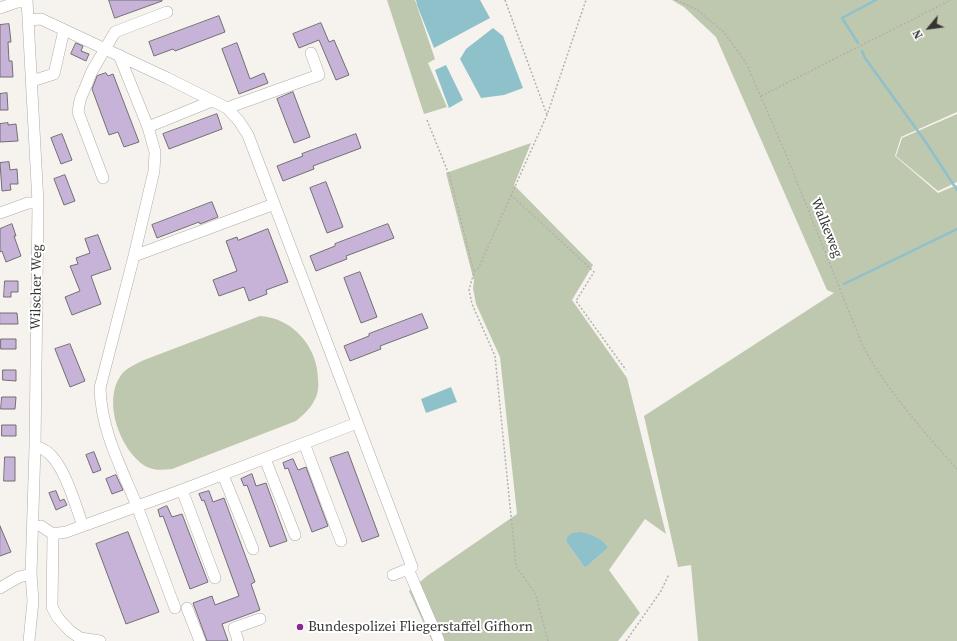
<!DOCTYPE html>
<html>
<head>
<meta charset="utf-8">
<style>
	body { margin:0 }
	#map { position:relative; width:957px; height:641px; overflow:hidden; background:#f6f3ef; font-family:"Source Serif 4",serif }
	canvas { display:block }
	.north { position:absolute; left:909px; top:8px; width:40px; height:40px; -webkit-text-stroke:3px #fff; paint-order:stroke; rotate:241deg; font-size:11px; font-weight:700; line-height:16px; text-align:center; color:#353433 }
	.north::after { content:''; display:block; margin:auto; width:14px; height:18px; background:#353433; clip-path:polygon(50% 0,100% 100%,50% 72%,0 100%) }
</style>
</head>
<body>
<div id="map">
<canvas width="957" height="641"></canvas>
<div class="north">N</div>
</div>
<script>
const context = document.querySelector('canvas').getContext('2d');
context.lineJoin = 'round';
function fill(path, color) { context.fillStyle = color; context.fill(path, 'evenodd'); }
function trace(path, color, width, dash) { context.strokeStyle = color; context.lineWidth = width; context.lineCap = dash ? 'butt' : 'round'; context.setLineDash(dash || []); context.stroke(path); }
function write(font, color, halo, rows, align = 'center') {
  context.font = font + ' "Source Serif 4",serif'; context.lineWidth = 4; context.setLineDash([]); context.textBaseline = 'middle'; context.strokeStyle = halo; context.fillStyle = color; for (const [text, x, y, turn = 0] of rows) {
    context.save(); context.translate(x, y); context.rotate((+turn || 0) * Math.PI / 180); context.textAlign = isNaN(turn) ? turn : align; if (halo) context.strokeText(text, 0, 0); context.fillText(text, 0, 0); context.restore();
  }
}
fill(new Path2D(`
	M387 0H415L435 59 428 63 447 107 424 114Z
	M672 0H957V112L901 137 895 156 938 193 957 185V641H698L691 565 678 567 644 416 834 293 827 290 716 37 684 7Z
	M957 114V182L938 191 896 156 902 138Z
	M531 143 514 185 593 265 572 300 627 378 666 534 645 519 609 570 640 613 618 641H432L409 591 427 576 517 514 500 357 476 304 473 288 474 281 446 173ZM567 543 608 548 585 568Z
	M260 316C293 318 318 347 318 380 319 386 318 395 314 401 310 409 303 415 296 421L172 469C163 470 154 471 145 466 120 450 102 401 121 375 126 368 136 364 144 360Z`), '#bec8ae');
fill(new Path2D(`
	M416 0H480L490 18 434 48 417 5Z
	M493 28 503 36 523 88 504 95 481 98 460 59 466 49Z
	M446 65 463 100 449 108 435 70Z
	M451 387 457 402 426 413 421 399Z
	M581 532C592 535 602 538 608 548L585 568 567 543V537L572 533Z`), '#8fc1cb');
trace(new Path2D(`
	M858 43 842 18 876 0
	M862 51 865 58 925 141 957 190
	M844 284 957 229`), '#8fc1cb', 2.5);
const building = new Path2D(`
	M109 0H162V1L115 18Z
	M219 16 225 32 175 51 173 49 154 56 149 42Z
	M321 23 329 42 334 40 349 75 336 80 319 40 299 48 293 34Z
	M9 24 11 42H8L9 61H12L13 77H0V25Z
	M76 43 83 46 81 51 89 54 86 61 71 54Z
	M237 43 250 79 264 73 268 83 239 94 222 49Z
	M106 73 108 76 113 74 139 142 124 147 118 132 109 135 92 89 97 76Z
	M293 92 310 137 294 143 277 99Z
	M7 93 8 110H0V94Z
	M217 114 222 129 169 149 163 134Z
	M8 123V125L16 124 18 141 0 142V124Z
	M62 134 72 160 61 164 51 138Z
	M356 134 361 148 313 166 314 169 283 181 277 166 303 156 302 154Z
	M9 162 10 170 17 169 18 184H10L11 190 2 191 0 163Z
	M65 175 75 201 64 205 54 179Z
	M326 182 343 227 327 233 310 188Z
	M212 202 218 217 200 224 199 222 157 238 152 225Z
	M12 224 16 236H14L21 256 6 262 2 251 0 252V229Z
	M388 224 394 238 346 256 347 259 316 271 310 256 335 246V244Z
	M268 229 288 282 266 290 267 294 249 301 244 287 219 296 213 280 237 271 226 241 237 237 238 240Z
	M98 235 111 269 91 276 101 304 72 315 65 297 80 291 70 266 78 264 76 258 90 253 85 239Z
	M360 272 377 317 361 323 344 278Z
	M5 281H18V292H11V297H4Z
	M0 313H17L18 324H0Z
	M422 314 428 328 380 346 381 349 350 361 344 346 369 336V334Z
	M1 339H16V349H1Z
	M70 344 85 381 70 387 55 349Z
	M3 370H16V381L3 380Z
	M2 397H16L15 409H1Z
	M2 425H16V436H2Z
	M94 452 101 470 93 473 86 455Z
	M348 452 379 536 362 542 330 458Z
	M5 457H15V481H4Z
	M293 459 298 470 306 467 328 526 312 532 288 468 285 469 283 463Z
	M252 474 256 486 266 483 287 541 270 547 247 485 244 486 241 479Z
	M116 475 123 490 112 494 106 479Z
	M56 491 60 501 64 499 67 505 56 510 49 493Z
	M209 491 213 502 224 498 255 582 251 584 260 610 222 624 228 641H207L193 603 212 596 215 605 239 596 204 500 202 501 199 494Z
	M167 506 172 517 182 514 208 582 190 589 163 516 160 517 158 510Z
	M0 526 11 552 0 556Z
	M128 532 159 612 126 624 96 544Z`);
fill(building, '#c6b3d7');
trace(building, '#716f73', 1);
const minor = new Path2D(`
	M27 0 38 203 35 447 31 574 33 601 29 641
	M0 8 17 2H27
	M28 20 41 19 167 78 227 108 239 121 248 135 412 567 408 569 439 641
	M119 55 148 127 155 152 154 171 134 256 100 388C101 430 121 467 137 506 150 540 162 574 175 608
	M32 81 54 74 64 30
	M227 108 319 75 311 53
	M148 127 212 101
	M103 178 78 112 80 100 92 71 115 32 167 12
	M0 213 28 203H38
	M134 256 269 206
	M304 443 341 541
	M35 447C61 448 75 505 83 526
	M265 459 295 535
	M223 475 253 549
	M182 490 215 578
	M41 526 53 534
	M393 575 408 569
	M0 588 19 577 31 574
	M187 608 200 641
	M100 641 80 638 70 631 58 618 52 607 53 534 66 532 182 490 357 423
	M238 641 234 628 260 619`);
trace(minor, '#afaca8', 12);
trace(new Path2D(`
	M505 0 547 115
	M676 0 696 9 724 32 746 63 785 152 862 344C884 387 924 432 957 469
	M761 96 951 0
	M427 120 450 177 474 272
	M511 195 594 272 576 301 626 370
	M548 641 536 595 516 566 495 356 472 304 469 290 474 272 479 267 547 115 586 0
	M626 641 661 591 669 574`), '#b3b1ae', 1.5, [2, 2]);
trace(minor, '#fff', 11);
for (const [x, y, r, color] of [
	[300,627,4,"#892a94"]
]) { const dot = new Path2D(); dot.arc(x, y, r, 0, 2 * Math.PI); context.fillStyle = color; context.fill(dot); trace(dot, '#fff', 1.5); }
write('14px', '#353433', '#fff', [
	["Walkeweg",826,228,68],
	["Wilscher Weg",37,287,-89]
]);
write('14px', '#353433', '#fff', [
	["Bundespolizei Fliegerstaffel Gifhorn",308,627]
], 'left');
</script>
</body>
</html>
